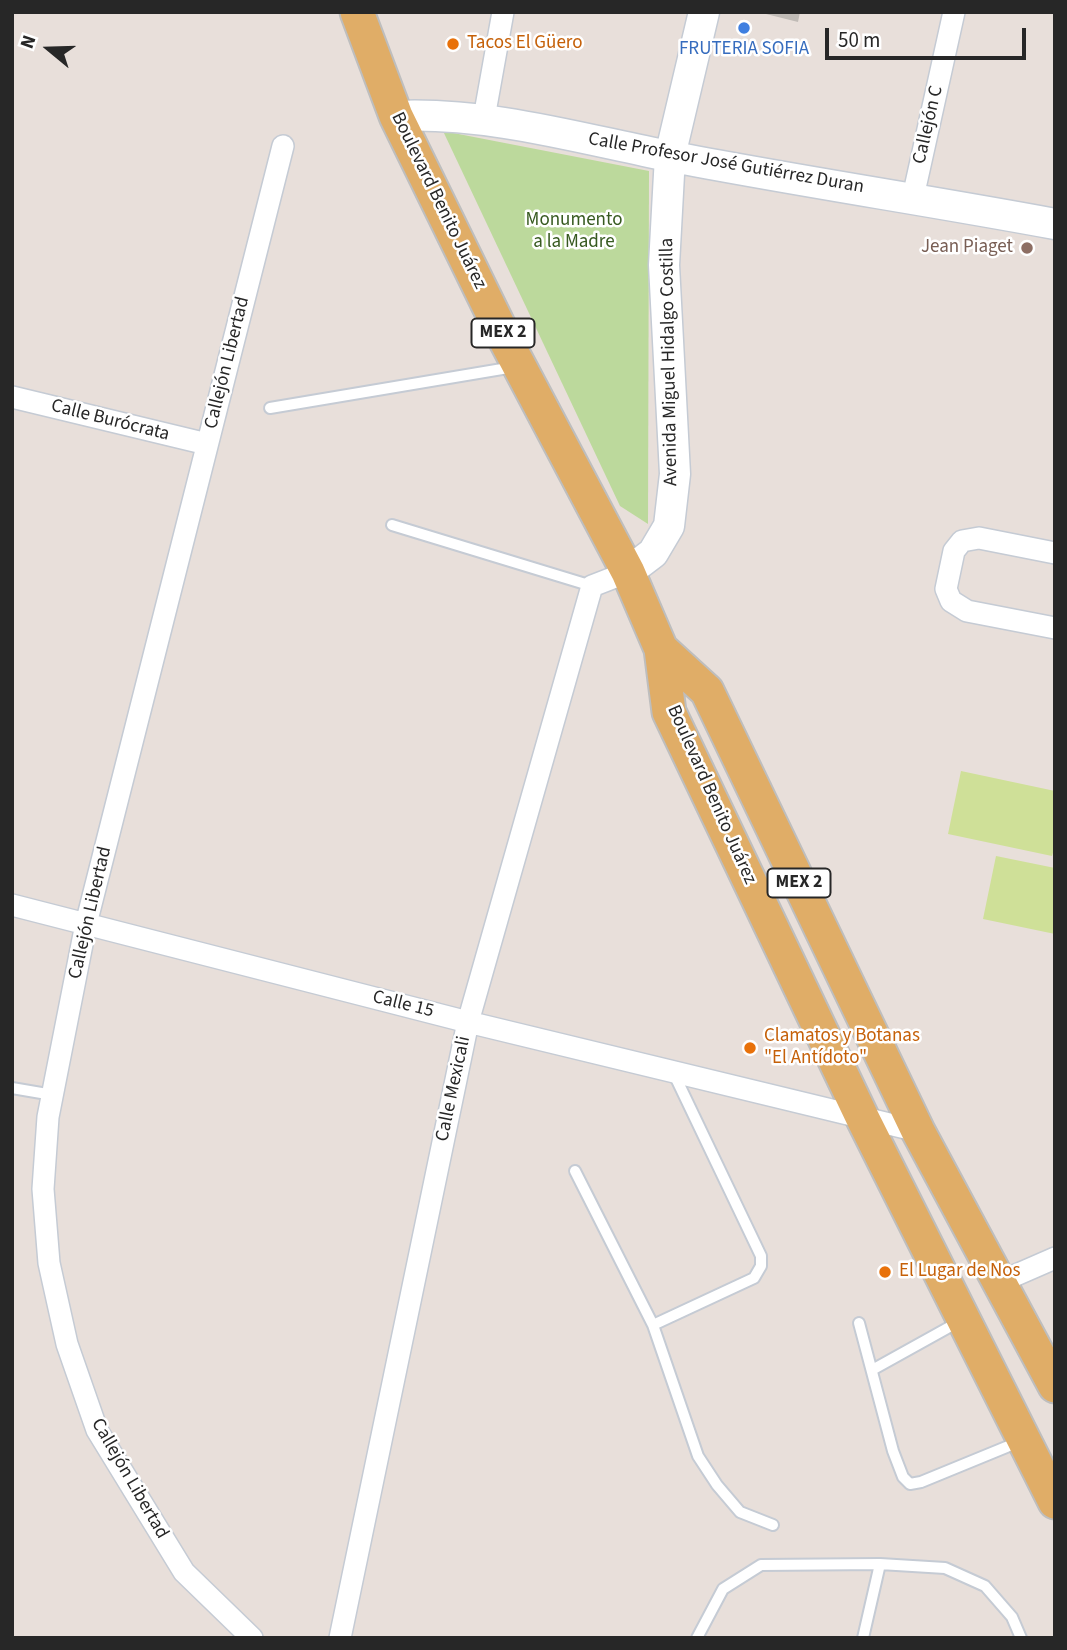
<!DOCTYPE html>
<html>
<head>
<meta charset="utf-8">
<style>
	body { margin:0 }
	#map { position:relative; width:1067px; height:1650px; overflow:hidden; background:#e8dfda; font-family:"Source Sans 3",sans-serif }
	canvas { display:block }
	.frame { position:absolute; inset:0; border:14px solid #272727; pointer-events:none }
	.north { position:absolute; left:14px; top:14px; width:70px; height:70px; -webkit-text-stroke:5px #fff; paint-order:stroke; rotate:289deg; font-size:19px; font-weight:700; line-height:28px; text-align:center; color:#272727 }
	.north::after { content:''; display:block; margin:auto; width:24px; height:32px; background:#272727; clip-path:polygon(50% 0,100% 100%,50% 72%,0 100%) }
	.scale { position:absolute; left:825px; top:28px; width:201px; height:32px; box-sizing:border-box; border:4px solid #272727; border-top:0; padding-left:9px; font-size:21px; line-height:24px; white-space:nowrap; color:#272727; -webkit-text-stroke:5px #fff; paint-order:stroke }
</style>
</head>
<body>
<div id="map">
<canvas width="1067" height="1650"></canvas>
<div class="frame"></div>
<div class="north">N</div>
<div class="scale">50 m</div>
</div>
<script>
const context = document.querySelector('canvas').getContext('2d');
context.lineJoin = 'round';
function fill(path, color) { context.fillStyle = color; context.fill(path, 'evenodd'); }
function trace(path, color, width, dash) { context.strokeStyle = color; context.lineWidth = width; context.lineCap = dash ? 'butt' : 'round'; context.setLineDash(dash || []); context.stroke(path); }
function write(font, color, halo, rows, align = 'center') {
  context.font = font + ' "Source Sans 3",sans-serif'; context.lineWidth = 5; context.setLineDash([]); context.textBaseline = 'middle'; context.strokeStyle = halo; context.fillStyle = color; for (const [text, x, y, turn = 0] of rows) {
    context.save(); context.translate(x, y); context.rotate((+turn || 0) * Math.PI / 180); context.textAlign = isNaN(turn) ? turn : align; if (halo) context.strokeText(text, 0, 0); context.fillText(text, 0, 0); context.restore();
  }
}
fill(new Path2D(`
	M443 131 649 171 648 524 620 506Z`), '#bcd99c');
fill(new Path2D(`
	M961 771 1055 791V846L1052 856 948 834Z
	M996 856 1055 868V934L983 919Z`), '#cfe098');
fill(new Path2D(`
	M758 12H800L798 22Z`), '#c0bbb6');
const service = new Path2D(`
	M270 408 514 367
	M392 525 592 586
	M12 1088 53 1095
	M575 1171 653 1325 698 1456 717 1485 740 1512 773 1525
	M859 1323 893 1451 903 1477 910 1484 921 1482 1021 1441
	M653 1325 754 1278 761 1266V1256L674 1074
	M872 1370 962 1320
	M697 1638 723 1589 761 1565 880 1564 945 1568 985 1586 1012 1617 1021 1638
	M863 1638 880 1564`);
const minor = new Path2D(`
	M484 118 503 12
	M913 197 954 12
	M12 397 207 444
	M1055 553 979 538 962 541 954 551 946 589 951 601 967 611 1055 628
	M12 905 468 1022 918 1131
	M1000 1282 1055 1258
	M252 1638 184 1572 97 1430 67 1344 49 1263 43 1189 48 1117 86 924 283 146
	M340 1638 468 1022 592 586 628 572`);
const secondary = new Path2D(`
	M396 116C489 112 578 138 668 156 797 181 926 200 1055 224
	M628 572 653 553 669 526 675 474 664 265 670 156 704 12`);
const primary = new Path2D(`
	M357 12 396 116 506 341 628 572 661 649 669 712 862 1117 1055 1502
	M661 649 707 691 918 1131 1055 1386`);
trace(service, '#c5cbd4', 14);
trace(minor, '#c5cbd4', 24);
trace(secondary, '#c5cbd4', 33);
trace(primary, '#bebebe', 37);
trace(service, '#fff', 10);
trace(minor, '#fff', 21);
trace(secondary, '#fff', 30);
trace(primary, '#e0ad67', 33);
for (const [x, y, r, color] of [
	[744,28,7,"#3f7fe0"],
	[453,44,7,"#e8710a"],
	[1027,248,7,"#8d6e63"],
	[750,1048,7,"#e8710a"],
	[885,1272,7,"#e8710a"]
]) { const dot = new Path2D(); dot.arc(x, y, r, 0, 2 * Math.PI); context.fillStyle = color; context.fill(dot); trace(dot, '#fff', 2.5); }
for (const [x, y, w] of [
	[503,333,63],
	[799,883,63]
]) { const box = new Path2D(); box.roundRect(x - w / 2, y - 14.5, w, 29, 5); context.fillStyle = '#fff'; context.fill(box); trace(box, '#272727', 2); }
write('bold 18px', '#272727', null, [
	["MEX 2",503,333],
	["MEX 2",799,883]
]);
write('19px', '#c56008', '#fff', [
	["Tacos El Güero",467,44],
	["Clamatos y Botanas",764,1037],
	["\"El Antídoto\"",764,1059],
	["El Lugar de Nos",899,1272]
], 'left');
write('19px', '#366cbe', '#fff', [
	["FRUTERIA SOFIA",744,50]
]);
write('19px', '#272727', '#fff', [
	["Callejón C",929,125,-77],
	["Calle Profesor José Gutiérrez Duran",726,164,10],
	["Boulevard Benito Juárez",438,201,64],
	["Avenida Miguel Hidalgo Costilla",670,362,-91],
	["Callejón Libertad",228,363,-76],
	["Calle Burócrata",110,421,14],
	["Boulevard Benito Juárez",711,795,66],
	["Callejón Libertad",91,913,-77],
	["Calle 15",403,1005,14],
	["Calle Mexicali",454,1089,-78],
	["Callejón Libertad",129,1479,60]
]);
write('19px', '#375a20', '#fff', [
	["Monumento",574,221],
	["a la Madre",574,243]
]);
write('19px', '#785e54', '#fff', [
	["Jean Piaget",1013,248]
], 'right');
</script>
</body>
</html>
